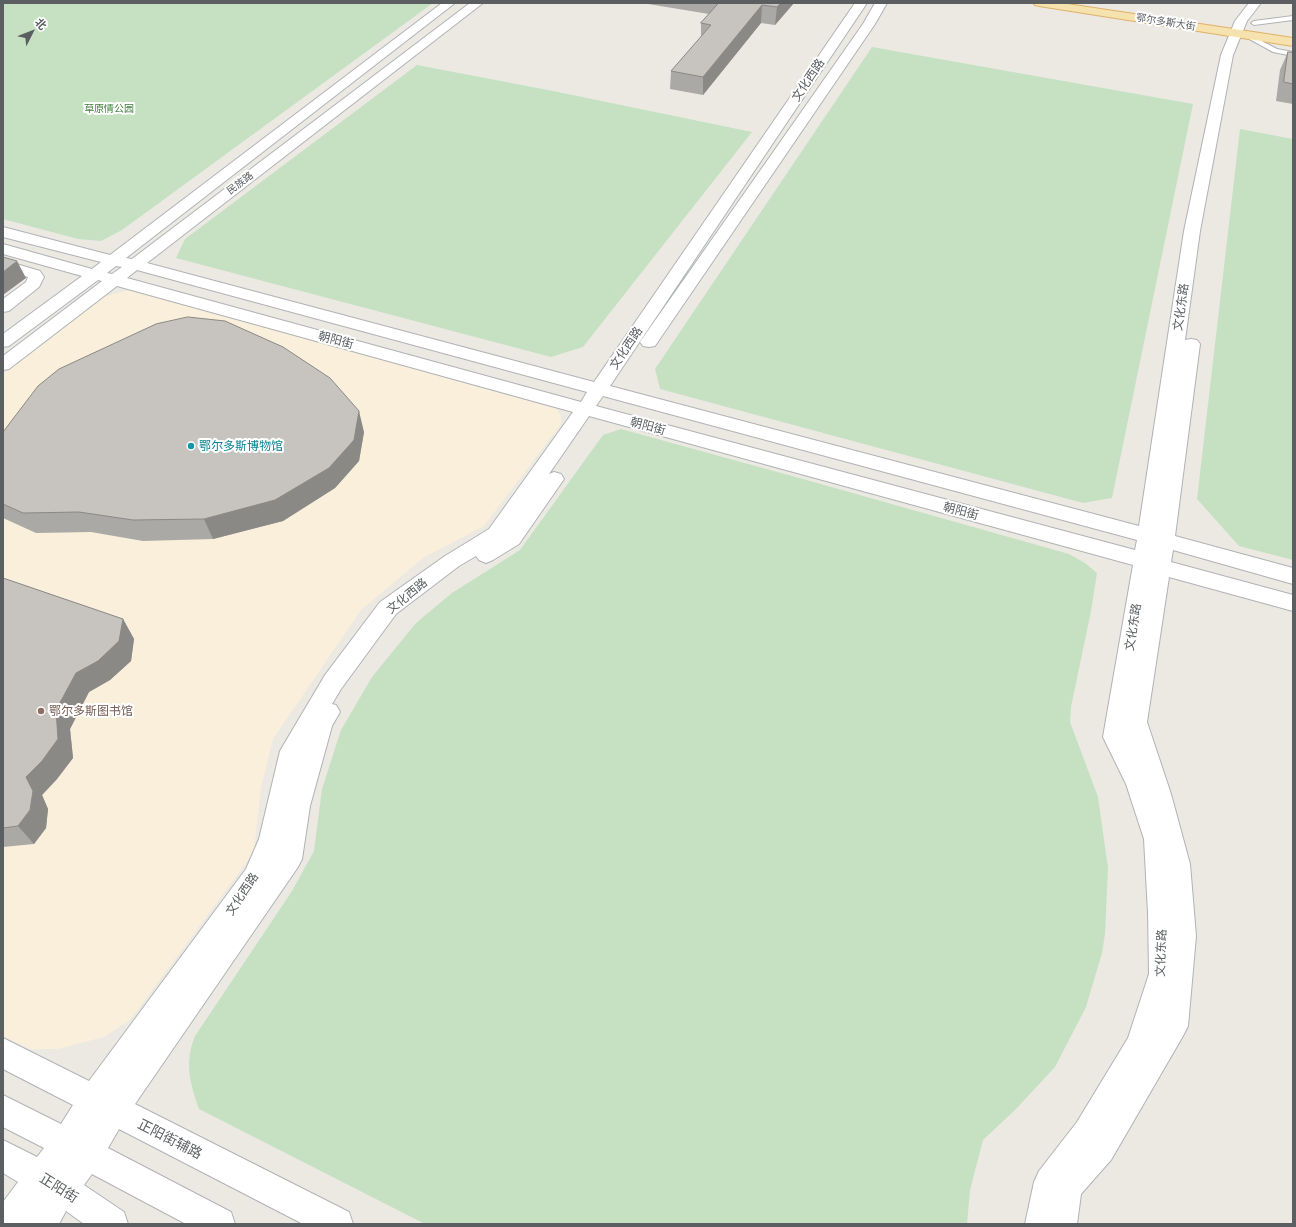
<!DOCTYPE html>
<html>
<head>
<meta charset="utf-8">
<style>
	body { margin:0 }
	#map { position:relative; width:1296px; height:1227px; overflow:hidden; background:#ece9e3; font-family:Commissioner,"Noto Sans SC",sans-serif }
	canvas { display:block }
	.frame { position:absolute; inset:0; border:4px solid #5b5f62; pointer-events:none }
	.north { position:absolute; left:12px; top:12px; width:40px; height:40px; -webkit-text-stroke:3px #fff; paint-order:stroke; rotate:48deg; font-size:11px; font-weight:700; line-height:16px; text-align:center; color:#5b5f62 }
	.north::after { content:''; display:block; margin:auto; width:14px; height:18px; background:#5b5f62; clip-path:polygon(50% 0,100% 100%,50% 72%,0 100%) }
</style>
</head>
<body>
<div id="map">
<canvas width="1296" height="1227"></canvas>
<div class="frame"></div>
<div class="north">北</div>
</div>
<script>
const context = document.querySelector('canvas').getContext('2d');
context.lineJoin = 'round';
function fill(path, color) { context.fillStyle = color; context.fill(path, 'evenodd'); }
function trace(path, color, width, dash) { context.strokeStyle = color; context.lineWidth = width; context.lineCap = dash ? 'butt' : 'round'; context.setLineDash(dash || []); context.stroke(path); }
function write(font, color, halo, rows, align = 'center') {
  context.font = font + ' Commissioner,"Noto Sans SC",sans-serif'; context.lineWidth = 4; context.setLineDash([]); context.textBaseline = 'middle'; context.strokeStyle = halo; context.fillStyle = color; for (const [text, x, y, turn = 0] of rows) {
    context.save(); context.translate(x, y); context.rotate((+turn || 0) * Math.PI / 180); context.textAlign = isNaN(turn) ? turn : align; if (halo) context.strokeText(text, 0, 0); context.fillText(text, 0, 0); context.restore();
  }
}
fill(new Path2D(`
	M133 289 557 409 561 417V424L484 526 423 558 361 610 273 739 261 788 254 852 130 1020 104 1037 58 1049H29L3 1036V374L103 297Z`), '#f9efda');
fill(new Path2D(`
	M3 3H433L122 230 101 241 78 239 3 219Z
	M872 47 1193 104 1112 498 1083 503 660 389 655 369Z
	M417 65 553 91 752 132 583 347 551 357 176 258 185 239Z
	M1240 129 1293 139V560L1239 546 1197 499Z
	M621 429 810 481 1069 554 1085 563 1097 573 1091 611 1071 707 1070 722 1098 797 1108 868 1105 934 1102 953 1086 1007 1055 1067 1015 1110 983 1140 970 1190 967 1224H425L199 1109C190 1083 184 1063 195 1036L292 891 314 851 322 789 341 730 372 677 416 623 452 593 520 550 603 435Z`), '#c5e1c2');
const lane = new Path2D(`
	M1293 16V20L1254 25 1251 23 1254 21Z
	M1244 34H1248L1277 49 1293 52V56L1273 52 1244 36Z`);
const street = new Path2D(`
	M3 260 40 271 44 277 39 287 9 311 3 312V299L26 282 28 277 3 270Z`);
const secondary = new Path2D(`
	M442 3H455L126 258 132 259 470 3H483L147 263 594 382 855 3H867L610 386 1139 526 1184 231 1221 55 1235 21 1249 3H1261L1247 21 1233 55 1200 231 1185 340 1191 339 1197 340 1200 344 1175 536 1293 568V584L1173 550 1171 562 1293 595V611L1169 577 1147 722 1171 794 1190 864 1196 936 1188 1026 1183 1036 1111 1160 1081 1194 1077 1224H1025L1034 1182 1039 1171 1077 1122 1128 1038 1149 974 1148 913 1144 839 1126 784 1103 737 1133 565 589 416 549 474 554 472 561 474 564 479 519 544 493 560 486 563 479 560 476 556 459 566 396 614 341 689 332 704 336 705 340 712 332 726 310 806 302 859 298 867 135 1104 349 1212 353 1224H303L119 1129 108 1148 231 1212 235 1224H186L92 1174 84 1185 124 1212 128 1224H84L66 1211 59 1224H3V1202L18 1182 3 1173V1140L37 1157 44 1148 3 1127V1095L61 1124 73 1105 3 1069V1038L89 1081 246 869 259 839 280 751 325 675 380 602 445 556 489 529 573 412 117 286 9 369 3 370V356L102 281 98 280 9 346 3 347V334L82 276 3 254V244L92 269 101 262 3 237V227L110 255ZM116 266 122 267 112 274 107 273ZM137 270 587 392 581 402 127 278ZM603 396 1137 540 1135 550 596 406Z
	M875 3H887L875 24 655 346 649 347 643 346 640 342 863 24Z`);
const primary = new Path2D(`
	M1033 3H1061L1293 38V46L1039 6 1035 5Z`);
trace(lane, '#b0b3b6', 2);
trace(street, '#b0b3b6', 2);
trace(secondary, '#afb3b6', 2);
trace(primary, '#e0b167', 2);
fill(lane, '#fff');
fill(street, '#fff');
fill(secondary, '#fff');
fill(primary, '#f5e2ae');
fill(new Path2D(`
	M642 3H794L775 25 761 23 703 95 670 89 671 71 701 37V23L709 14Z
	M1288 52H1293V104L1276 101 1280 70Z
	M3 432H364L359 461 335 488 283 521 213 539 143 541 91 532 36 533 3 518Z
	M3 578 123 619 134 639 131 661 110 680 89 692 70 729 73 758 57 779 42 795 48 809 46 828 34 844 3 847Z`), '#aba9a5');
fill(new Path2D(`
	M781 3H794L775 25 777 7Z
	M762 5 761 23 703 95V77Z
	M17 261 26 278 3 295V272Z
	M359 411 364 432 359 461 335 488 283 521 213 539 204 519Z
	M123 619 134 639 131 661 110 680 89 692 70 729 73 758 57 779 42 795 48 809 46 828 34 844 18 826 26 777 56 710 76 673Z`), '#8b8986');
const building = new Path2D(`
	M719 3H781L777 7 762 5 703 77 671 71 711 25 701 23Z
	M1288 52H1293V84L1284 82Z
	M3 257 17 261 3 272Z
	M188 317 225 321 283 347 330 378 359 411 354 440 329 468 275 500 204 519 133 520 79 512 23 513 3 504V432L38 386 59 369 156 324Z
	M3 578 123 619 119 641 98 661 76 673 56 710 58 739 42 761 26 777 33 791 30 810 18 826 3 828Z`);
fill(building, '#c7c4c0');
trace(building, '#8b8986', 1);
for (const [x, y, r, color] of [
	[191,446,4,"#0f9aa8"],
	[41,711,4,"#8d6e63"]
]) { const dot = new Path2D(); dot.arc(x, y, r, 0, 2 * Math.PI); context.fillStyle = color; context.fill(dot); trace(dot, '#fff', 1.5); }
write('10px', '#5b5f62', '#fff', [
	["鄂尔多斯大街",1166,22,9],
	["民族路",240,183,-37]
]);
write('10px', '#427e3e', '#fff', [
	["草原情公园",109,109]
]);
write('12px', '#5b5f62', '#fff', [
	["文化西路",808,80,-56],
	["文化东路",1181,307,-82],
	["朝阳街",336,340,15],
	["文化西路",626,348,-56],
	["朝阳街",648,426,15],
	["朝阳街",961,511,15],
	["文化西路",407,596,-39],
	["文化东路",1133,627,-81],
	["文化西路",242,894,-56],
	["文化东路",1161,953,-88]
]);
write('12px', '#0d838f', '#fff', [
	["鄂尔多斯博物馆",199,446]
], 'left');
write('12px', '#785e54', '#fff', [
	["鄂尔多斯图书馆",49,711]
], 'left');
write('14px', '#5b5f62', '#fff', [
	["正阳街辅路",170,1139,27],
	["正阳街",59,1188,32]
]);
</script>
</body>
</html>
